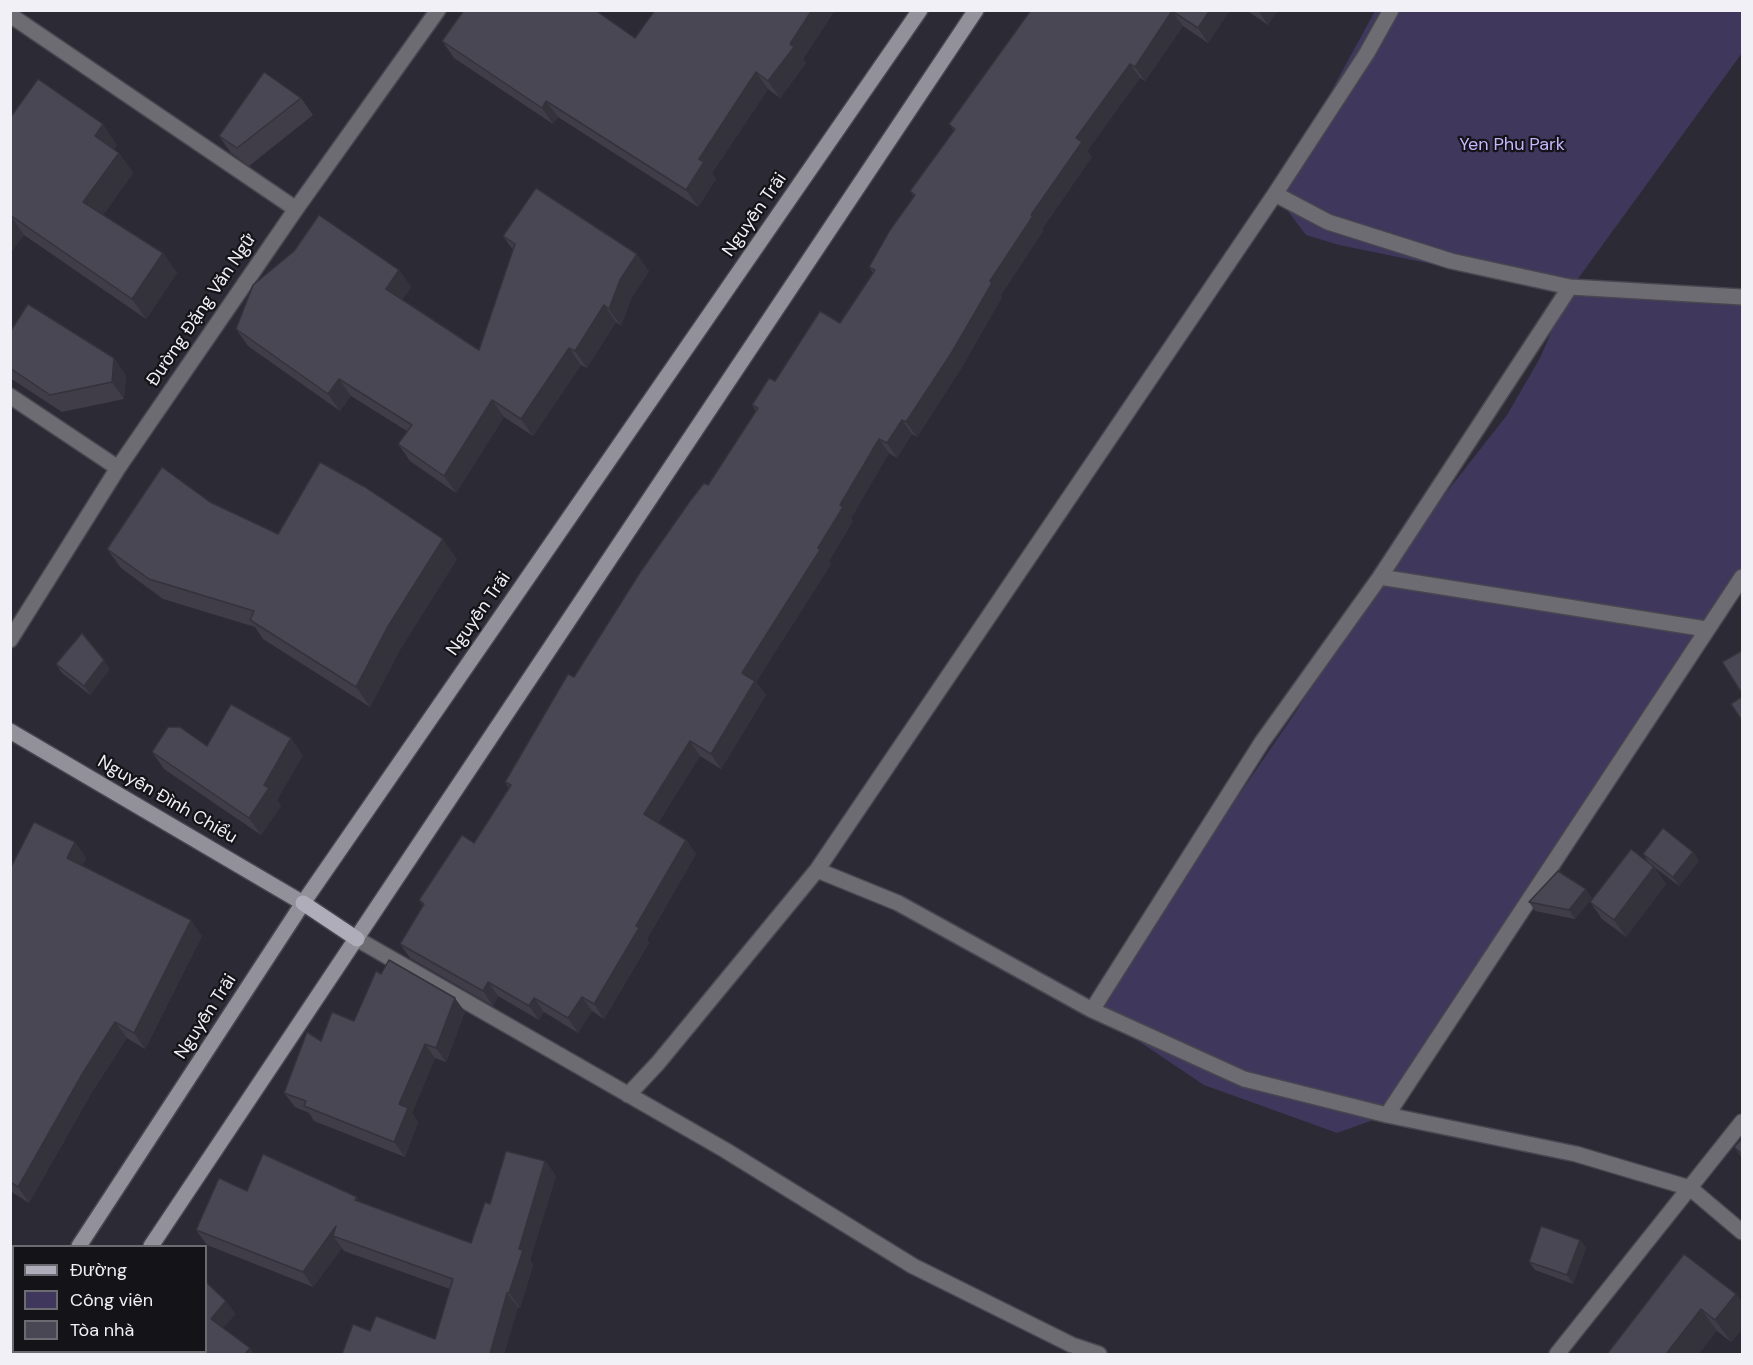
<!DOCTYPE html>
<html>
<head>
<meta charset="utf-8">
<style>
	body { margin:0 }
	#map { position:relative; width:1753px; height:1365px; overflow:hidden; background:#2c2a35; font-family:"DM Sans",sans-serif }
	canvas { display:block }
	.frame { position:absolute; inset:0; border:12px solid #f1f0f7; pointer-events:none }
	.legend { position:absolute; left:12px; top:1245px; width:195px; height:108px; box-sizing:border-box; background:#141318; border:2px solid #6c6b71; margin:0; padding:8px 10px; list-style:none; font-size:18px; color:#f1f0f7 }
	.legend li { display:flex; align-items:center; gap:12px; height:30px }
	.legend b { width:30px; border:2px solid #6c6b71 }
</style>
</head>
<body>
<div id="map">
<canvas width="1753" height="1365"></canvas>
<div class="frame"></div>
<ul class="legend">
<li><b style="height:8px;background:#afadb9"></b>Đường</li>
<li><b style="height:16px;background:#3f375c"></b>Công viên</li>
<li><b style="height:16px;background:#4a4754"></b>Tòa nhà</li>
</ul>
</div>
<script>
const context = document.querySelector('canvas').getContext('2d');
context.lineJoin = 'round';
function fill(path, color) { context.fillStyle = color; context.fill(path, 'evenodd'); }
function trace(path, color, width, dash) { context.strokeStyle = color; context.lineWidth = width; context.lineCap = dash ? 'butt' : 'round'; context.setLineDash(dash || []); context.stroke(path); }
function write(font, color, halo, rows, align = 'center') {
  context.font = font + ' "DM Sans",sans-serif'; context.lineWidth = 4.5; context.setLineDash([]); context.textBaseline = 'middle'; context.strokeStyle = halo; context.fillStyle = color; for (const [text, x, y, turn = 0] of rows) {
    context.save(); context.translate(x, y); context.rotate((+turn || 0) * Math.PI / 180); context.textAlign = isNaN(turn) ? turn : align; if (halo) context.strokeText(text, 0, 0); context.fillText(text, 0, 0); context.restore();
  }
}
fill(new Path2D(`
	M1375 11H1742V53L1572 287 1742 297V580L1387 1115 1337 1133 1204 1085 1092 1010 1297 710 1380 577 1507 415 1540 358 1569 292 1339 245 1306 235 1275 194Z`), '#3f375c');
const street = new Path2D(`
	M10 15 296 209
	M1275 194 1328 222 1451 261 1570 287 1742 297
	M10 396 118 468
	M1380 577 1706 629
	M10 640 118 468 296 209 438 10
	M817 870 898 903 1092 1010 1244 1079 1387 1115 1576 1154 1690 1188 1742 1232
	M357 939 725 1150 913 1266 1072 1345 1099 1354
	M1092 1010 1262 742 1380 577 1570 287
	M628 1095 658 1063 817 870 1275 194 1367 53 1391 10
	M1387 1115 1742 577
	M1557 1354 1742 1122`);
const secondary = new Path2D(`
	M10 731 303 903
	M79 1246 303 903 920 10
	M151 1246 976 10
	M10 1351 14 1347
	M79 1354 81 1352`);
const primary = new Path2D(`
	M303 903 357 939`);
trace(street, '#484650', 18);
trace(secondary, '#484650', 18);
trace(primary, '#484650', 18);
trace(street, '#6d6c72', 15);
trace(secondary, '#92919a', 15);
trace(primary, '#afadb9', 15);
fill(new Path2D(`
	M655 10H835L803 59 806 63 780 98 768 89 712 173 716 179 698 207 558 117 553 124 454 58 442 41 635 38Z
	M1031 10H1230L1208 43 1183 26 1145 81 1140 78 1087 151 1092 157 1042 229 1043 231 1001 295 1002 297 962 367 917 437 912 434 897 458 889 453 851 518 853 521 829 561 831 564 756 682 766 695 721 769 700 756 658 823 686 840 696 854 647 939 649 943 604 1019 592 1011 578 1033 544 1012 539 1020 498 996 493 1006 410 958 400 944 423 906 419 900 474 843 509 788 505 782 574 677 708 485 756 411 752 405 775 381 840 323 873 273 869 267 914 197 910 191 954 131 949 124Z
	M1246 10H1278L1268 25Z
	M301 98 313 115 249 166 231 153 219 136Z
	M10 118 117 145 114 149 119 153 133 173 103 215 163 253 177 273 146 319 24 235 10 253Z
	M503 236 649 271 632 297 621 326 616 322 587 368 581 365 533 436 504 417 456 493 410 461 398 444 407 431 351 396 340 411 248 346 236 329 399 270 411 287 402 300 479 350 513 250Z
	M10 332 114 358 126 376 124 399 62 412 10 378Z
	M210 502 278 534 457 559 401 648 370 707 263 639 255 627 163 599 121 568 107 549Z
	M56 664 110 669 90 695 62 673Z
	M207 746 303 755 277 800 281 806 261 835 164 769 152 752Z
	M75 842 86 858 82 865 202 936 145 1049 127 1038 92 1092 29 1203 10 1191V869Z
	M1693 852 1699 861 1679 886 1654 867 1666 884 1626 937 1602 919 1590 902 1649 863 1643 854Z
	M1592 898 1575 919 1535 911 1529 902Z
	M465 1012 446 1062 435 1058 412 1113 418 1122 405 1157 314 1121 309 1113 295 1107 284 1093 354 1021Z
	M1743 1138V1159L1734 1147Z
	M545 1161 556 1176 530 1260 533 1265 520 1308 518 1307 504 1354 370 1331 435 1339 450 1289 344 1251 342 1248 313 1287 207 1245 196 1230 247 1191 362 1203 471 1243 490 1204Z
	M1580 1240 1586 1248 1573 1284 1535 1270 1529 1262Z
	M1736 1294 1743 1304V1328L1731 1342 1717 1331 1607 1354Z`), '#403d48');
fill(new Path2D(`
	M812 10H835L803 59 806 63 780 98 768 81 790 44Z
	M1210 10H1230L1208 43 1198 28Z
	M1258 10H1278L1268 25Z
	M1172 11 1183 26 1145 81 1135 67Z
	M1130 64 1140 78 1087 151 1092 157 1042 229 1043 231 1001 295 1002 297 962 367 917 437 906 422 1076 138Z
	M756 72 768 89 712 173 716 179 698 207 686 190 699 159Z
	M546 101 558 117 553 124 542 108Z
	M103 124 117 145 109 156 95 136Z
	M119 153 133 173 98 222 83 202Z
	M10 215 24 235 10 253Z
	M163 253 177 273 146 319 132 299Z
	M637 254 649 271 632 297 621 326 609 309 620 280Z
	M399 270 411 287 398 306 386 289Z
	M604 305 616 322 587 368 575 351Z
	M569 348 581 365 533 436 521 419Z
	M114 358 126 376 124 399 112 382Z
	M339 379 351 396 340 411 328 394Z
	M492 400 504 417 456 493 444 476Z
	M902 420 912 434 897 458 887 443Z
	M879 439 889 453 851 518 853 521 829 561 831 564 756 682 766 695 721 769 711 754 742 673 818 548 840 505Z
	M443 539 457 559 401 648 370 707 356 687 387 628Z
	M104 660 110 669 90 695 84 686Z
	M291 738 303 755 277 800 281 806 261 835 249 818 264 785Z
	M690 741 700 756 654 829 644 814Z
	M686 840 696 854 647 939 649 943 604 1019 594 1004 636 926Z
	M75 842 86 858 78 874 67 858Z
	M1693 852 1699 861 1679 886 1673 877Z
	M1654 867 1666 884 1626 937 1614 920Z
	M1586 889 1592 898 1575 919 1569 910Z
	M191 920 202 936 145 1049 134 1033Z
	M488 982 498 996 493 1006 483 991Z
	M582 997 592 1011 578 1033 568 1018Z
	M455 998 465 1012 446 1062 436 1048Z
	M534 998 544 1012 539 1020 529 1006Z
	M115 1022 127 1038 92 1092 29 1203 18 1187 81 1076Z
	M425 1044 435 1058 412 1113 418 1122 405 1157 394 1142 399 1104Z
	M545 1161 556 1176 530 1260 533 1265 520 1308 509 1293 519 1249Z
	M357 1197 368 1211 355 1200Z
	M336 1226 333 1236 342 1248 313 1287 303 1272Z
	M1580 1240 1586 1248 1573 1284 1567 1275Z
	M507 1293 518 1307 504 1354H490Z
	M1736 1294 1743 1304V1328L1731 1342 1715 1320Z
	M226 1301 236 1314 220 1332 211 1319Z
	M1701 1309 1717 1331 1699 1354H1666Z
	M250 1348 255 1354H245Z`), '#34323b');
const building = new Path2D(`
	M464 10H595L635 38 655 10H812L790 44 794 47 768 81 756 72 699 159 704 162 686 190 546 101 542 108 442 41Z
	M1031 10H1210L1198 28 1172 11 1135 67 1130 64 1076 138 1082 142 1031 215 1033 216 990 281 992 283 952 352 906 422 902 420 887 443 879 439 840 505 843 507 818 548 820 550 742 673 755 681 711 754 690 741 644 814 686 840 636 926 639 928 594 1004 582 997 568 1018 534 998 529 1006 488 982 483 991 400 944 424 904 419 900 462 835 474 843 511 785 505 782 568 674 574 677 641 571 690 501 704 483 708 485 758 408 752 405 769 378 775 381 820 311 840 323 875 270 869 267 890 230 915 195 910 191 955 129 949 124Z
	M264 72 301 98 237 148 219 136Z
	M38 79 103 124 95 136 119 153 83 202 163 253 132 299 10 215V118Z
	M536 188 637 254 620 280 609 309 604 305 575 351 569 348 521 419 492 400 444 476 398 444 412 425 339 379 328 394 236 329 253 285 294 251 319 215 399 270 386 289 479 350 515 244 503 236Z
	M28 304 114 358 112 382 50 395 10 368V332Z
	M320 462 365 487 443 539 387 628 356 687 250 620 254 611 149 579 107 549 162 467 210 502 278 534Z
	M82 633 104 660 84 686 56 664Z
	M1743 650V695L1722 662Z
	M1743 696V722L1731 704Z
	M231 704 291 738 264 785 269 788 249 818 152 752 168 727H180L207 746Z
	M34 822 75 842 67 858 191 920 134 1033 115 1022 81 1076 18 1187 10 1182V869Z
	M1663 828 1693 852 1673 877 1643 854Z
	M1631 849 1654 867 1614 920 1590 902Z
	M1558 871 1586 889 1569 910 1529 902Z
	M389 960 455 998 436 1048 425 1044 399 1104 408 1108 394 1142 304 1106 306 1101 284 1093 307 1032 321 1041 332 1012 354 1021 376 971 381 974Z
	M1743 1138V1155L1734 1147Z
	M506 1151 545 1161 519 1249 523 1250 509 1293H507L490 1354H342L353 1324 370 1331 376 1316 435 1339 453 1279 333 1236 336 1226 303 1272 196 1230 219 1178 247 1191 263 1154 357 1197 355 1200 471 1243 485 1202 490 1204Z
	M1541 1226 1580 1240 1567 1275 1529 1262Z
	M1684 1254 1736 1294 1715 1320 1701 1309 1666 1354H1607Z
	M206 1282 226 1301 211 1319 250 1348 245 1354H83L84 1352H206Z`);
fill(building, '#4a4754');
trace(building, '#34323b', 1.5);
write('18px', '#c5b6fe', '#141318', [
	["Yen Phu Park",1512,145]
]);
write('18px', '#f1f0f7', '#141318', [
	["Nguyễn Trãi",755,215,-55],
	["Đường Đặng Văn Ngữ",202,310,-56],
	["Nguyễn Trãi",479,614,-55],
	["Nguyễn Đình Chiểu",167,800,30],
	["Nguyễn Trãi",206,1017,-57]
]);
</script>
</body>
</html>
